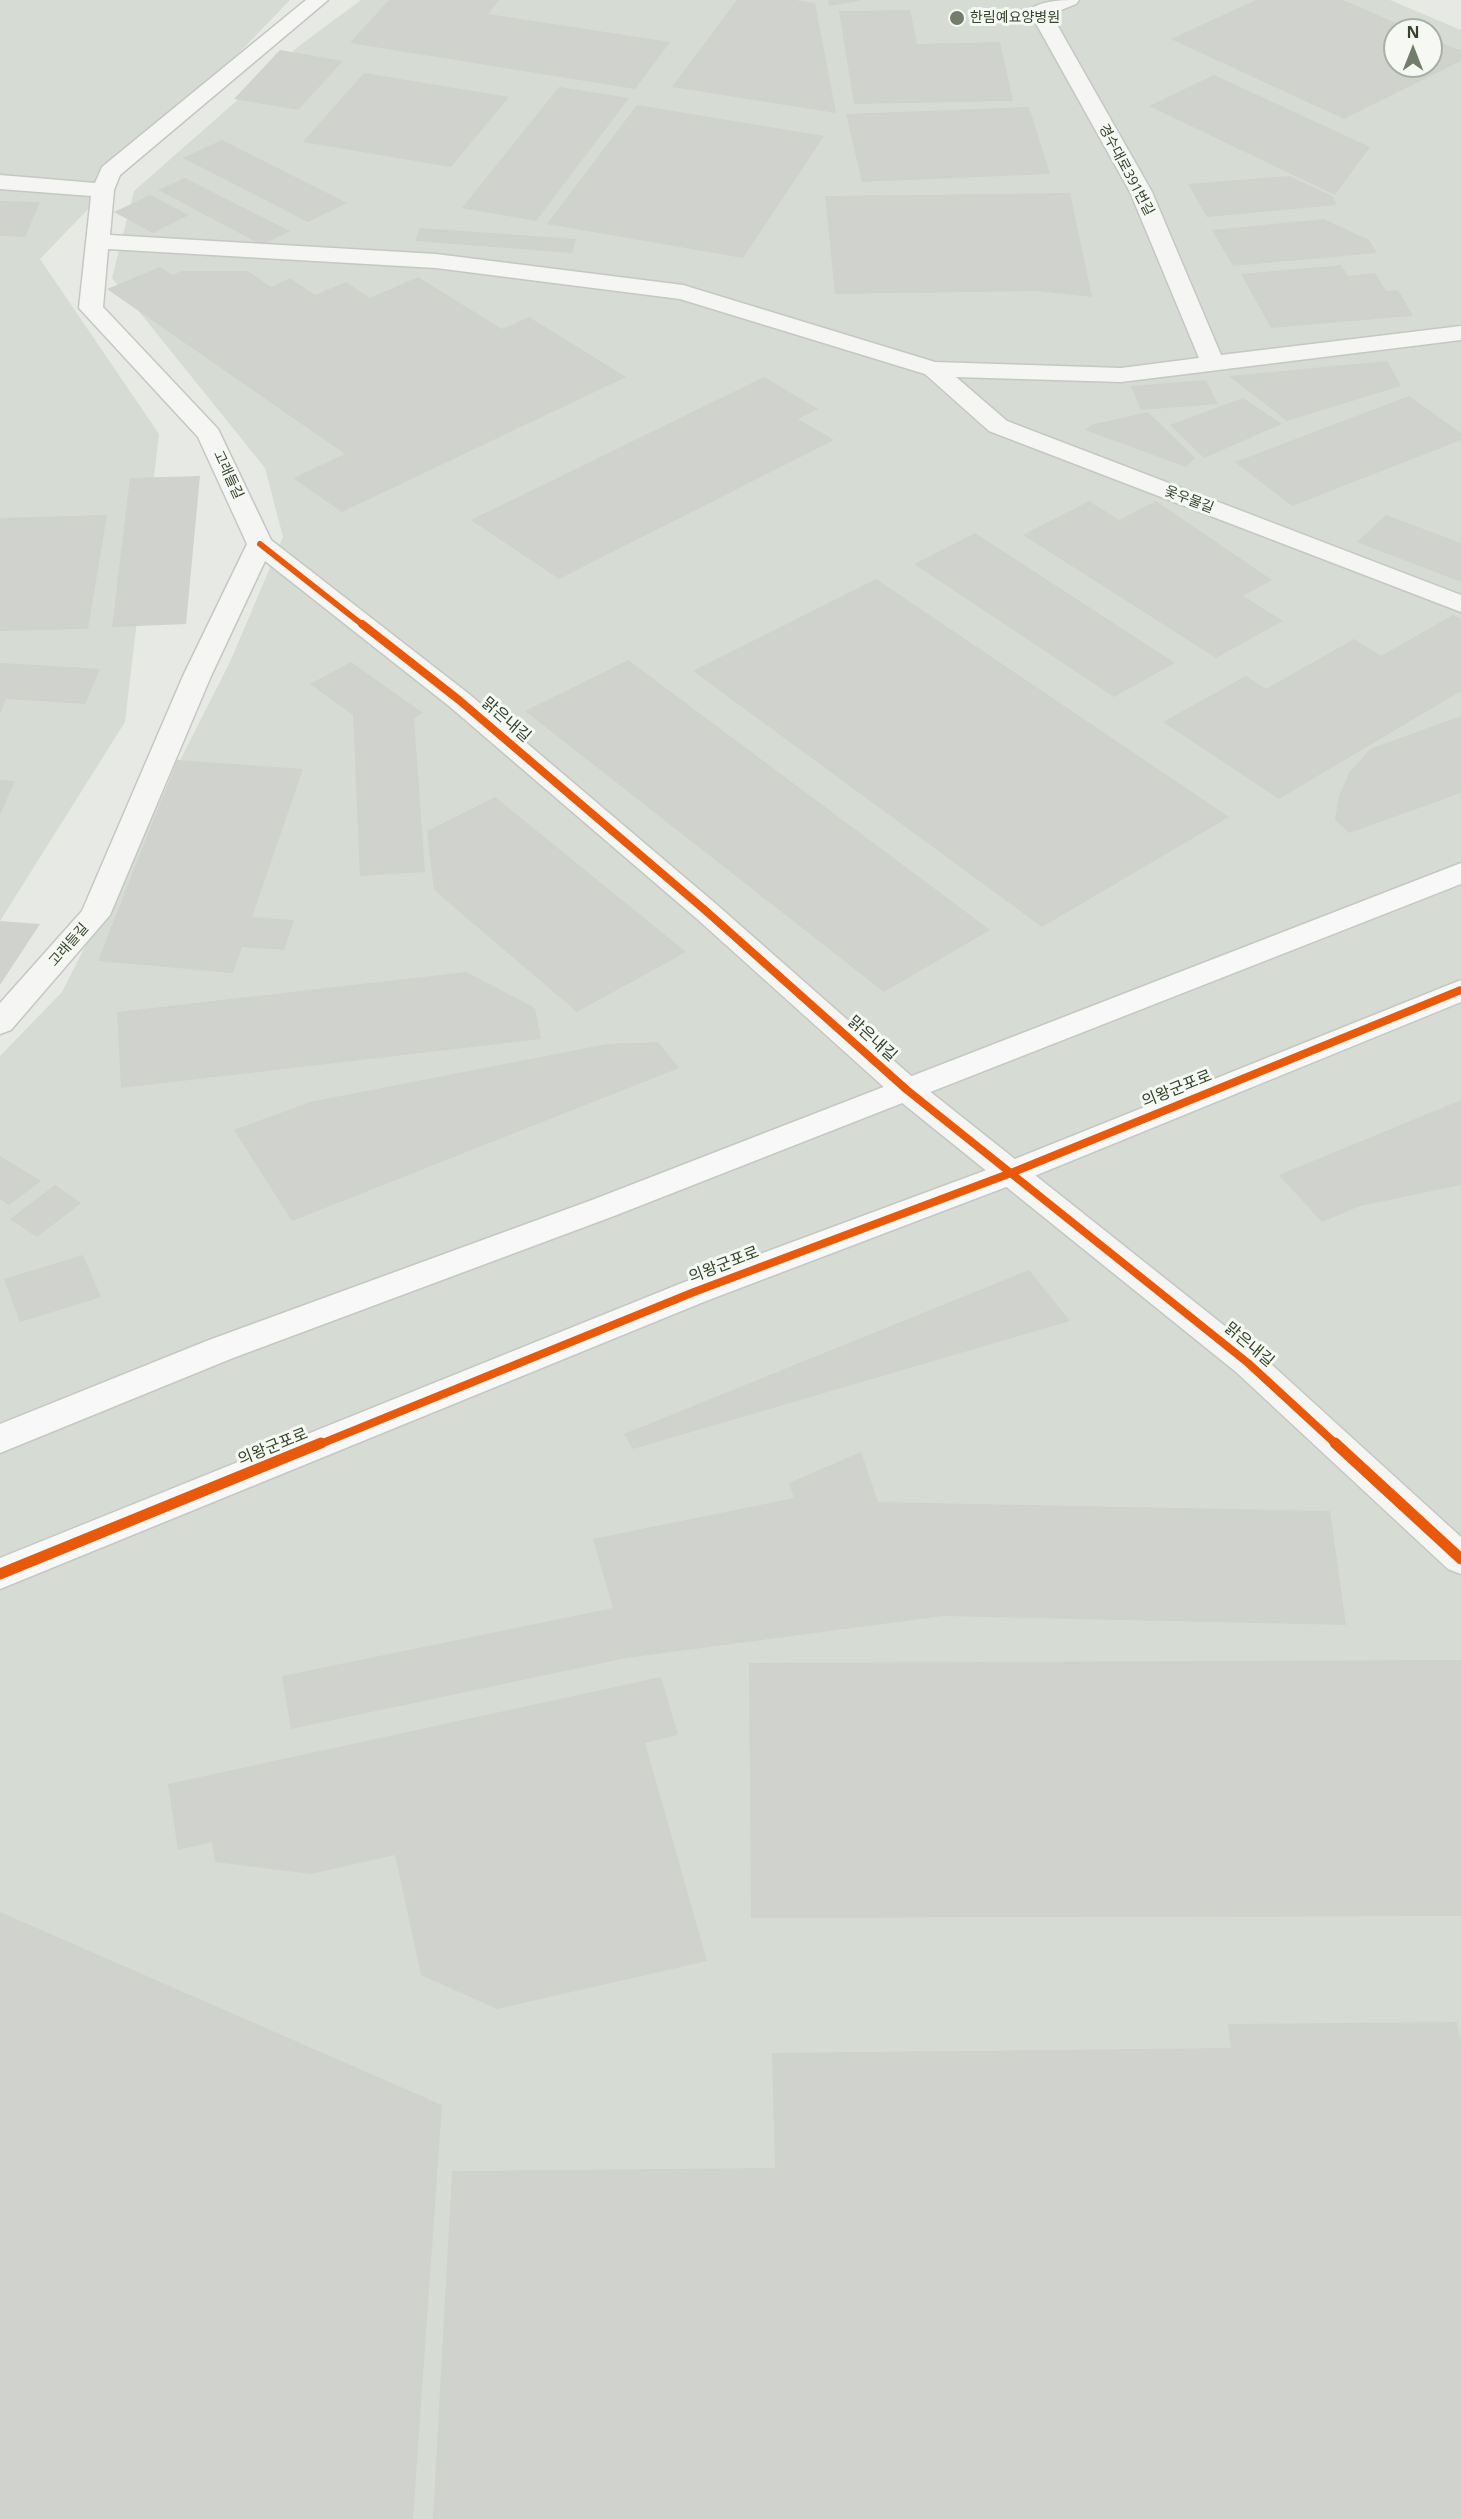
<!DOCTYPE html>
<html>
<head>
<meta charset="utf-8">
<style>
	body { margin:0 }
	#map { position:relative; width:1461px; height:2519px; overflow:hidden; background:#e7e9e5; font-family:"Open Sans",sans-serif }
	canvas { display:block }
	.north { position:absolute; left:1383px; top:18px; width:60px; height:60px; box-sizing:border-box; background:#f5f8f3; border:2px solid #a7b0a3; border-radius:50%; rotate:0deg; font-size:16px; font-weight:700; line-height:24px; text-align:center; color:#33442a }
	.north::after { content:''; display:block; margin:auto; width:21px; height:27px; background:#727e6b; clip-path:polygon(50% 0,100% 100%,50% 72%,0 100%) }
</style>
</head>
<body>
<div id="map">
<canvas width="1461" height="2519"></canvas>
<div class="north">N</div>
</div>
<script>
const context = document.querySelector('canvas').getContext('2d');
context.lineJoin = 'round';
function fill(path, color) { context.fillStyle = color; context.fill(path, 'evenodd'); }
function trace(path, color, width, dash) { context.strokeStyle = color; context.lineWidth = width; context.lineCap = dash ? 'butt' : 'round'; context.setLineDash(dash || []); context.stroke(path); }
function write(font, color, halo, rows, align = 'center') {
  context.font = font + ' "Open Sans","Noto Sans KR",sans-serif'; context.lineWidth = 6; context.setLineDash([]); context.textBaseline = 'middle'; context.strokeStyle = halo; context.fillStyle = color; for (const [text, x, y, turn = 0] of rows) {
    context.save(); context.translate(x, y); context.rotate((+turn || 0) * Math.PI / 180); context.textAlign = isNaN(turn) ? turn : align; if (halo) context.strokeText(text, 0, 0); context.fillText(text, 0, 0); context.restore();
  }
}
fill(new Path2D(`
	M0 0H290L40 259 159 434 125 722 0 921Z
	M361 0H1390L1461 30V2519H0V1056L62 992 230 662 283 537 265 468 112 278 134 191 299 46ZM1395 30H1431V66H1395Z`), '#d6dcd3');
fill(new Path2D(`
	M389 0H499L488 14 670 42 635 89 350 43Z
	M737 0H795L815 3 836 113 672 87Z
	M828 0H860V1L829 6Z
	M1256 0H1343L1412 30H1395V66H1431V38L1461 51V61L1344 119 1171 39Z
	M910 10 917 44 1000 42 1013 101 854 104 839 11Z
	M280 50 343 61 298 110 234 99Z
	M364 73 509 97 451 167 303 142Z
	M1214 75 1303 116 1370 147 1335 195 1149 106Z
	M559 87 629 98 536 221 462 208Z
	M637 105 824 136 743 258 547 224Z
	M1029 107 1050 174 862 182 846 114Z
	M222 140 347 203 308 222 183 158Z
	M1289 176 1332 196 1337 205 1207 217 1188 184Z
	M185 178 290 231 262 245 158 190Z
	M1070 193 1092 297 1037 291 835 294 825 196Z
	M150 195 189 215 153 233 114 212Z
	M0 201 40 202 25 237 0 236Z
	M1324 219 1369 240 1377 253 1233 266 1212 230Z
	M420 228 576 239 572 253 415 241Z
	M1341 265 1348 276 1375 273 1386 291 1398 290 1413 316 1271 328 1241 274Z
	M160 267 172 275 182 271H248L271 287 290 278 315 295 346 282 370 298 418 277 502 329 529 317 626 377 342 512 293 478 345 454 107 289Z
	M1387 361 1401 386 1287 421 1229 376Z
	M764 377 818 409 798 419 834 440 559 579 471 520Z
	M1206 380 1218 404 1141 410 1131 386Z
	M1409 396 1461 433V440L1292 506 1235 462Z
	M1243 398 1282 424 1204 458 1170 425Z
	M1148 412 1195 458 1186 467 1085 430 1091 425Z
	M200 476 186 624 112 627 130 478Z
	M1089 501 1119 520 1156 501 1272 580 1243 596 1283 621 1216 658 1023 535Z
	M107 515 88 629 0 631V518Z
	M1386 515 1461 543V582L1357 542Z
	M975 533 1175 663 1114 697 914 564Z
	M876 579 1229 817 1042 927 693 671Z
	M1453 615 1461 619V691L1279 799 1163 722 1246 676 1266 689 1354 639 1381 656Z
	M628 660 990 930 884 992 525 711Z
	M351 662 423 713 414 718 425 872 360 876 353 715 310 684Z
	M0 663 22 664 100 669 85 704 6 699 0 714Z
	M1461 716V793L1349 833 1335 820 1339 796 1349 773 1370 749Z
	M177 760 303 769 252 917 294 920 284 950 242 947 233 973 98 961Z
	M0 780 15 781 0 815Z
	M495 797 686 952 577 1012 434 890 427 831Z
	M0 921 40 924 0 985Z
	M466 972 535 1008 541 1039 121 1088 117 1012Z
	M658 1042 679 1068 292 1221 234 1130 310 1102 607 1044Z
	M1461 1100V1185L1360 1206 1322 1222 1279 1175Z
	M0 1156 41 1181 9 1205 0 1199Z
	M55 1185 81 1203 37 1237 10 1219Z
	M83 1255 101 1297 20 1322 4 1279Z
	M1029 1270 1070 1321 633 1449 624 1434Z
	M861 1452 878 1502 1330 1511 1346 1625 943 1616 626 1658 291 1729 282 1676 613 1608 593 1539 794 1498 789 1483Z
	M1461 1660V1916L751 1918 749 1663Z
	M661 1677 678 1735 645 1743 707 1961 497 2009 421 1975 395 1855 311 1874 215 1862 212 1842 178 1850 168 1784Z
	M0 1912 442 2105 413 2519H0Z
	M1457 2022 1461 2044V2519H433L452 2171 775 2168 772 2053 1231 2048 1228 2024Z`), '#cfd2cd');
const street = new Path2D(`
	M306 0H328L120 175 114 190 110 235 436 254 683 285 935 362 1121 368 1199 358 1130 192 1029 11C1039 0 1064 0 1079 0L1076 4 1051 14 1152 192 1221 355 1461 326V340L1121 382 956 377 1007 421 1461 595V612L989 431 925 374 680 299 436 268 108 249 103 307 218 429 271 540 469 694 716 904 918 1082 1260 1354 1461 1537V1574L1448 1569 1236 1372 896 1098 696 918 449 706 265 561 211 676 110 915 11 1030 0 1034V1003L82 911 183 676 247 544 198 437 79 308 91 196 0 189V175L95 183 102 167Z`);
const secondary = new Path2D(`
	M1461 863V884L614 1216 233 1358 0 1453V1424L209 1340 592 1200Z
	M1461 980V1002L1022 1181 706 1301 0 1589V1558L682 1283 1000 1165Z`);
trace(street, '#c5c7c3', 3);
trace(secondary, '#c5c7c3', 3);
fill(street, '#f5f6f4');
fill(secondary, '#f7f8f7');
trace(new Path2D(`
	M260 544 364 626`), '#e8590c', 6);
trace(new Path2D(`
	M362 624 459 700 706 911 907 1090 1248 1363 1337 1445
	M318 1445 694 1292 1011 1173 1461 990`), '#e8590c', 8);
trace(new Path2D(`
	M1335 1443 1461 1559
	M0 1574 321 1443`), '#e8590c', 11);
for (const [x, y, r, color] of [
	[957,18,8,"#727e6b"]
]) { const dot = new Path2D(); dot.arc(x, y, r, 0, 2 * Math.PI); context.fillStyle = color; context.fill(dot); trace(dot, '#f5f8f3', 2); }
write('14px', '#33442a', '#f5f8f3', [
	["한림예요양병원",970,18]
], 'left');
write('14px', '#33442a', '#f5f8f3', [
	["경수대로391번길",1126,170,62],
	["고래들길",228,475,65],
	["옻우물길",1189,500,21],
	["고래들길",69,945,-49]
]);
write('16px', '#33442a', '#f5f8f3', [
	["맑은내길",506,720,41],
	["맑은내길",872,1039,42],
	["의왕군포로",1177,1089,-22],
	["의왕군포로",724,1265,-21],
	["맑은내길",1249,1345,40],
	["의왕군포로",273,1447,-22]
]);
</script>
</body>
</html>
